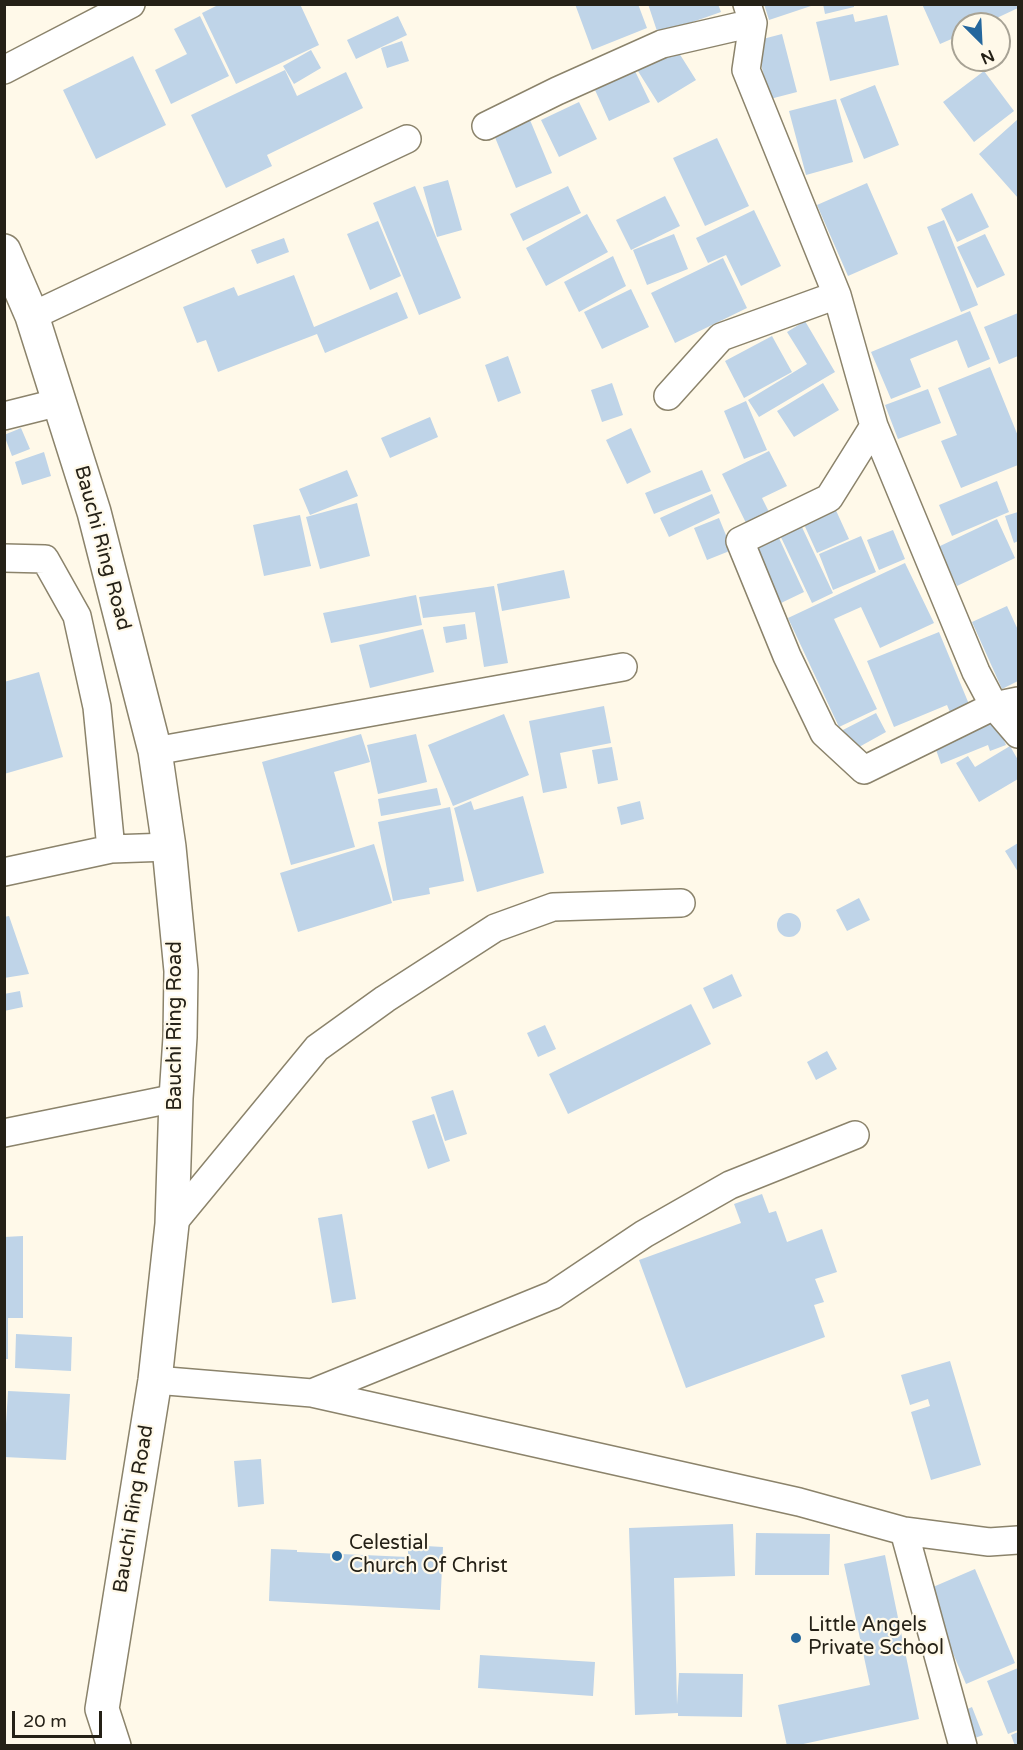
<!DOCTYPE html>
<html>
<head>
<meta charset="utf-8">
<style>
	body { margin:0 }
	#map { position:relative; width:1023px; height:1750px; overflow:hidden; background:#fff9e9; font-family:"Varela Round",sans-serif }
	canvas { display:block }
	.frame { position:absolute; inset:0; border:6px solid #252117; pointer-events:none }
	.north { position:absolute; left:951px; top:12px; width:60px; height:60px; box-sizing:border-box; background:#fff9e9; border:2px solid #a8a395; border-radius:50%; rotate:156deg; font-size:16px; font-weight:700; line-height:24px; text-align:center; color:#252117 }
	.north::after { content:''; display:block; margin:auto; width:21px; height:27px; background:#25679d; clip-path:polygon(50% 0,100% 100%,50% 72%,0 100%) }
	.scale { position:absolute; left:12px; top:1711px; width:90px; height:27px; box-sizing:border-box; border:3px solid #252117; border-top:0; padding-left:8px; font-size:18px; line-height:21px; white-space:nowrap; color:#252117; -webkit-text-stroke:4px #fff9e9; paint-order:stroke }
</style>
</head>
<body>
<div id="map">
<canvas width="1023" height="1750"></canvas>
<div class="frame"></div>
<div class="north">N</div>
<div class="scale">20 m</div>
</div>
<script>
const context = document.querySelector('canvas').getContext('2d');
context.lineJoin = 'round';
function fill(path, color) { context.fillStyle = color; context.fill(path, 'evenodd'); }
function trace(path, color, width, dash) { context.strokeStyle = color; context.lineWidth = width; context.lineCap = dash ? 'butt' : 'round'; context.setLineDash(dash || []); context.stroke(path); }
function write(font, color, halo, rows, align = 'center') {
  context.font = font + ' "Varela Round",sans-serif'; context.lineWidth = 4.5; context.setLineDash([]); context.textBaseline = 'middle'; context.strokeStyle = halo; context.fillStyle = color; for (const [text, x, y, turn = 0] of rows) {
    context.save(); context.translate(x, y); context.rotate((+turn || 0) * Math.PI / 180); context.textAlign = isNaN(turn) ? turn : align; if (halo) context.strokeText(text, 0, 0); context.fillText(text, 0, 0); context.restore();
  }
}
fill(new Path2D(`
	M220 4H300L319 45 236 84 202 13Z
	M575 4H638L647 28 592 50Z
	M648 4H718L721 12 658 34Z
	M764 4H814V5L769 20Z
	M823 4H854V7L825 14Z
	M922 4H1018V8L984 24H963V34L940 44Z
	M853 14 855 22 887 15 899 65 830 81 816 22Z
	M200 16 229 76 171 104 155 70 187 54 174 29Z
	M398 16 407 35 356 59 347 40Z
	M782 34 797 92 770 99 755 41Z
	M402 41 409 61 387 68 381 48Z
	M674 45 696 80 658 103 636 68Z
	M311 50 321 68 294 84 283 66Z
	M133 56 166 125 96 159 63 90Z
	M285 70 297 96 346 72 363 108 267 155 272 166 226 188 191 115Z
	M635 71 650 102 609 121 595 90Z
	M984 71 1014 111 974 142 943 102Z
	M875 85 899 145 864 159 840 99Z
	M836 99 853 162 806 175 789 111Z
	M579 102 597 139 559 157 541 120Z
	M1018 119V198L979 154Z
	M530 120 552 173 516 188 494 135Z
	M717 138 749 206 705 226 673 158Z
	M448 180 462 230 437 237 423 187Z
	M867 183 898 254 848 276 817 205Z
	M415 186 461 298 419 315 373 203Z
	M568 186 581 213 523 241 510 214Z
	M972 193 989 227 957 242 941 209Z
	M665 196 680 226 631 250 616 220Z
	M754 210 781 266 741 286 726 255 708 263 696 238Z
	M587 214 608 252 546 286 526 248Z
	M944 220 978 305 961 312 927 227Z
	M378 221 401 276 370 290 347 234Z
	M674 234 688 269 647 285 633 250Z
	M985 234 1005 275 977 288 957 247Z
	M284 238 289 252 257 264 251 250Z
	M613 256 626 286 579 312 564 282Z
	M723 258 747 308 675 343 651 293Z
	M294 275 314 327 397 292 408 318 325 353 317 334 218 372 206 340 197 343 183 307 234 287 238 296Z
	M631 289 649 327 602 349 584 312Z
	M970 311 990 359 968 368 957 340 910 359 921 387 891 399 871 352Z
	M1018 313V356L999 364 984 327Z
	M805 321 835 372 759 417 748 400 807 364 787 332Z
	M772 336 792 372 744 398 725 361Z
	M508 356 521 393 498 402 485 365Z
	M990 367 1018 436V465L961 488 941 441 957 435 938 388Z
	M612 383 623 415 602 422 591 390Z
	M823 383 839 410 794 437 777 411Z
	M928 389 941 423 898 439 885 405Z
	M746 401 767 450 744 459 724 411Z
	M430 417 438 437 390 458 381 438Z
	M21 428 30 449 12 456 4 435Z
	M631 428 651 472 627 484 606 440Z
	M769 451 787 486 762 498 770 514 747 525 722 474Z
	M44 452 51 476 22 485 15 462Z
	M347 470 358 496 310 515 299 489Z
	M702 470 711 491 654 514 645 493Z
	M997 481 1009 512 952 536 939 505Z
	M712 494 720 513 669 537 660 518Z
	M357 503 370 556 320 569 306 517Z
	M834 506 849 539 817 553 802 520Z
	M1018 512V541L1014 543 1005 516Z
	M300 515 311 566 264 576 253 525Z
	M719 518 732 550 707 560 694 528Z
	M997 519 1015 558 957 586 938 547Z
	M800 523 833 593 812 603 779 533Z
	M893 530 905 559 879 570 867 540Z
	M778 536 804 592 781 603 754 547Z
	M861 536 876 572 833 590 819 554Z
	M905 563 934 623 880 648 861 607 834 619 877 709 839 727 788 618Z
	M564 570 570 598 502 611 497 584Z
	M494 586 508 663 484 667 475 612 423 618 419 597Z
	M416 595 422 625 331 643 323 613Z
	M1007 606 1018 630V681L1002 689 972 622Z
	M465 624 467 639 446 643 443 627Z
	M423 629 434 672 370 688 359 645Z
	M939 632 971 709 952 717 947 705 894 727 867 661Z
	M39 672 63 757 4 774V682Z
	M604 706 611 743 560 753 567 788 543 793 529 721Z
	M876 713 886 732 850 752 839 732Z
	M504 714 529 775 453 806 428 745Z
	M995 719 1006 745 990 751 988 745 941 764 934 744Z
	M361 734 370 762 334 772 355 847 291 865 262 762Z
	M416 734 427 782 378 794 367 745Z
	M1010 746 1018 760V779L979 802 956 763 968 756 975 767Z
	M612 747 618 780 598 784 592 750Z
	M437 788 441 805 381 816 378 799Z
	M523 796 544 873 477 892 454 808 471 801 474 810Z
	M640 801 644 819 621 825 617 807Z
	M450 807 464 881 429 888 430 894 393 901 378 822Z
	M1018 843V872L1005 851Z
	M374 844 392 903 298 932 280 873Z
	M859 898 870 920 847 931 836 910Z
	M777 925a12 12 0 1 1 24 0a12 12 0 1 1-24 0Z
	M9 916 29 974 4 978V917Z
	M732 974 742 996 713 1009 703 988Z
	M20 991 23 1007 4 1011V994Z
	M691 1004 711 1044 568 1114 549 1074Z
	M545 1025 556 1049 538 1057 527 1033Z
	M827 1051 837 1069 816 1080 807 1062Z
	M453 1090 467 1134 445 1141 431 1097Z
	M434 1114 450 1161 428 1169 412 1121Z
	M762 1194 769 1213 776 1211 787 1242 822 1229 837 1272 815 1279 824 1302 814 1305 825 1337 686 1388 639 1260 741 1223 734 1204Z
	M342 1214 356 1299 332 1303 318 1218Z
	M23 1236V1318H8V1359H4V1237Z
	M16 1334 72 1337 71 1371 15 1368Z
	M950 1361 981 1465 931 1480 911 1412 930 1406 928 1399 910 1405 901 1375Z
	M8 1391 70 1394 66 1460 4 1457Z
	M261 1459 264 1504 238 1507 234 1461Z
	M733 1524 735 1576 674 1578 677 1705 679 1673 743 1674 742 1717 678 1716V1713L635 1715 629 1528Z
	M756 1533 830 1534 829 1575H755Z
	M408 1545 443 1547 440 1610 269 1601 271 1549 297 1550V1552L408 1557Z
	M885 1555 919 1719 794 1746H787L778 1705 870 1685 844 1564Z
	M975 1569 1015 1663 966 1684 926 1590Z
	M480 1655 595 1662 593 1696 478 1688Z
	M1018 1668V1730L1008 1734 987 1681Z
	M972 1707 983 1735 967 1741 956 1714Z
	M1018 1732V1746H1015L1011 1735Z`), '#bfd4e8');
const street = new Path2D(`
	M747 4 753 23 746 70 837 295 874 426 976 672 994 706 1018 701
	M4 70 131 4
	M486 126 557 91 662 44 753 23
	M32 316 407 139
	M668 396 721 337 837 295
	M4 416 60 402
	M874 426 829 498 740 541 787 656 824 733 864 770 994 706 1018 734
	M4 558 45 559 77 616 97 707 111 849
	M155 751 623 667
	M4 872 111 849 169 847
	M4 1133 176 1098
	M172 1224 317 1048 385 999 495 928 553 907 681 903
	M155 1380 312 1393 799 1502 904 1531 989 1542 1018 1540
	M312 1393 553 1295 644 1234 730 1185 855 1135
	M904 1531 963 1746`);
const primary = new Path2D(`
	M4 251 32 316 94 512 155 751 169 847 181 971 180 1037 176 1098 172 1224 155 1380 102 1709 114 1746`);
trace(street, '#8b836b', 30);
trace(primary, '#8b836b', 36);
trace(street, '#fff', 27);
trace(primary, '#fff', 33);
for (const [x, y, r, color] of [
	[337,1556,6,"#25679d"],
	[796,1638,6,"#25679d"]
]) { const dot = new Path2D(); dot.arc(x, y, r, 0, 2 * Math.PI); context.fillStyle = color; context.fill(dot); trace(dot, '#fff9e9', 2); }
write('20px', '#252117', '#fff9e9', [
	["Bauchi Ring Road",102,548,75],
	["Bauchi Ring Road",176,1026,-90],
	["Bauchi Ring Road",134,1509,-81]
]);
write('20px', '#252117', '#fff9e9', [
	["Celestial",349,1544],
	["Church Of Christ",349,1567],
	["Little Angels",808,1626],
	["Private School",808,1649]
], 'left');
</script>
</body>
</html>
